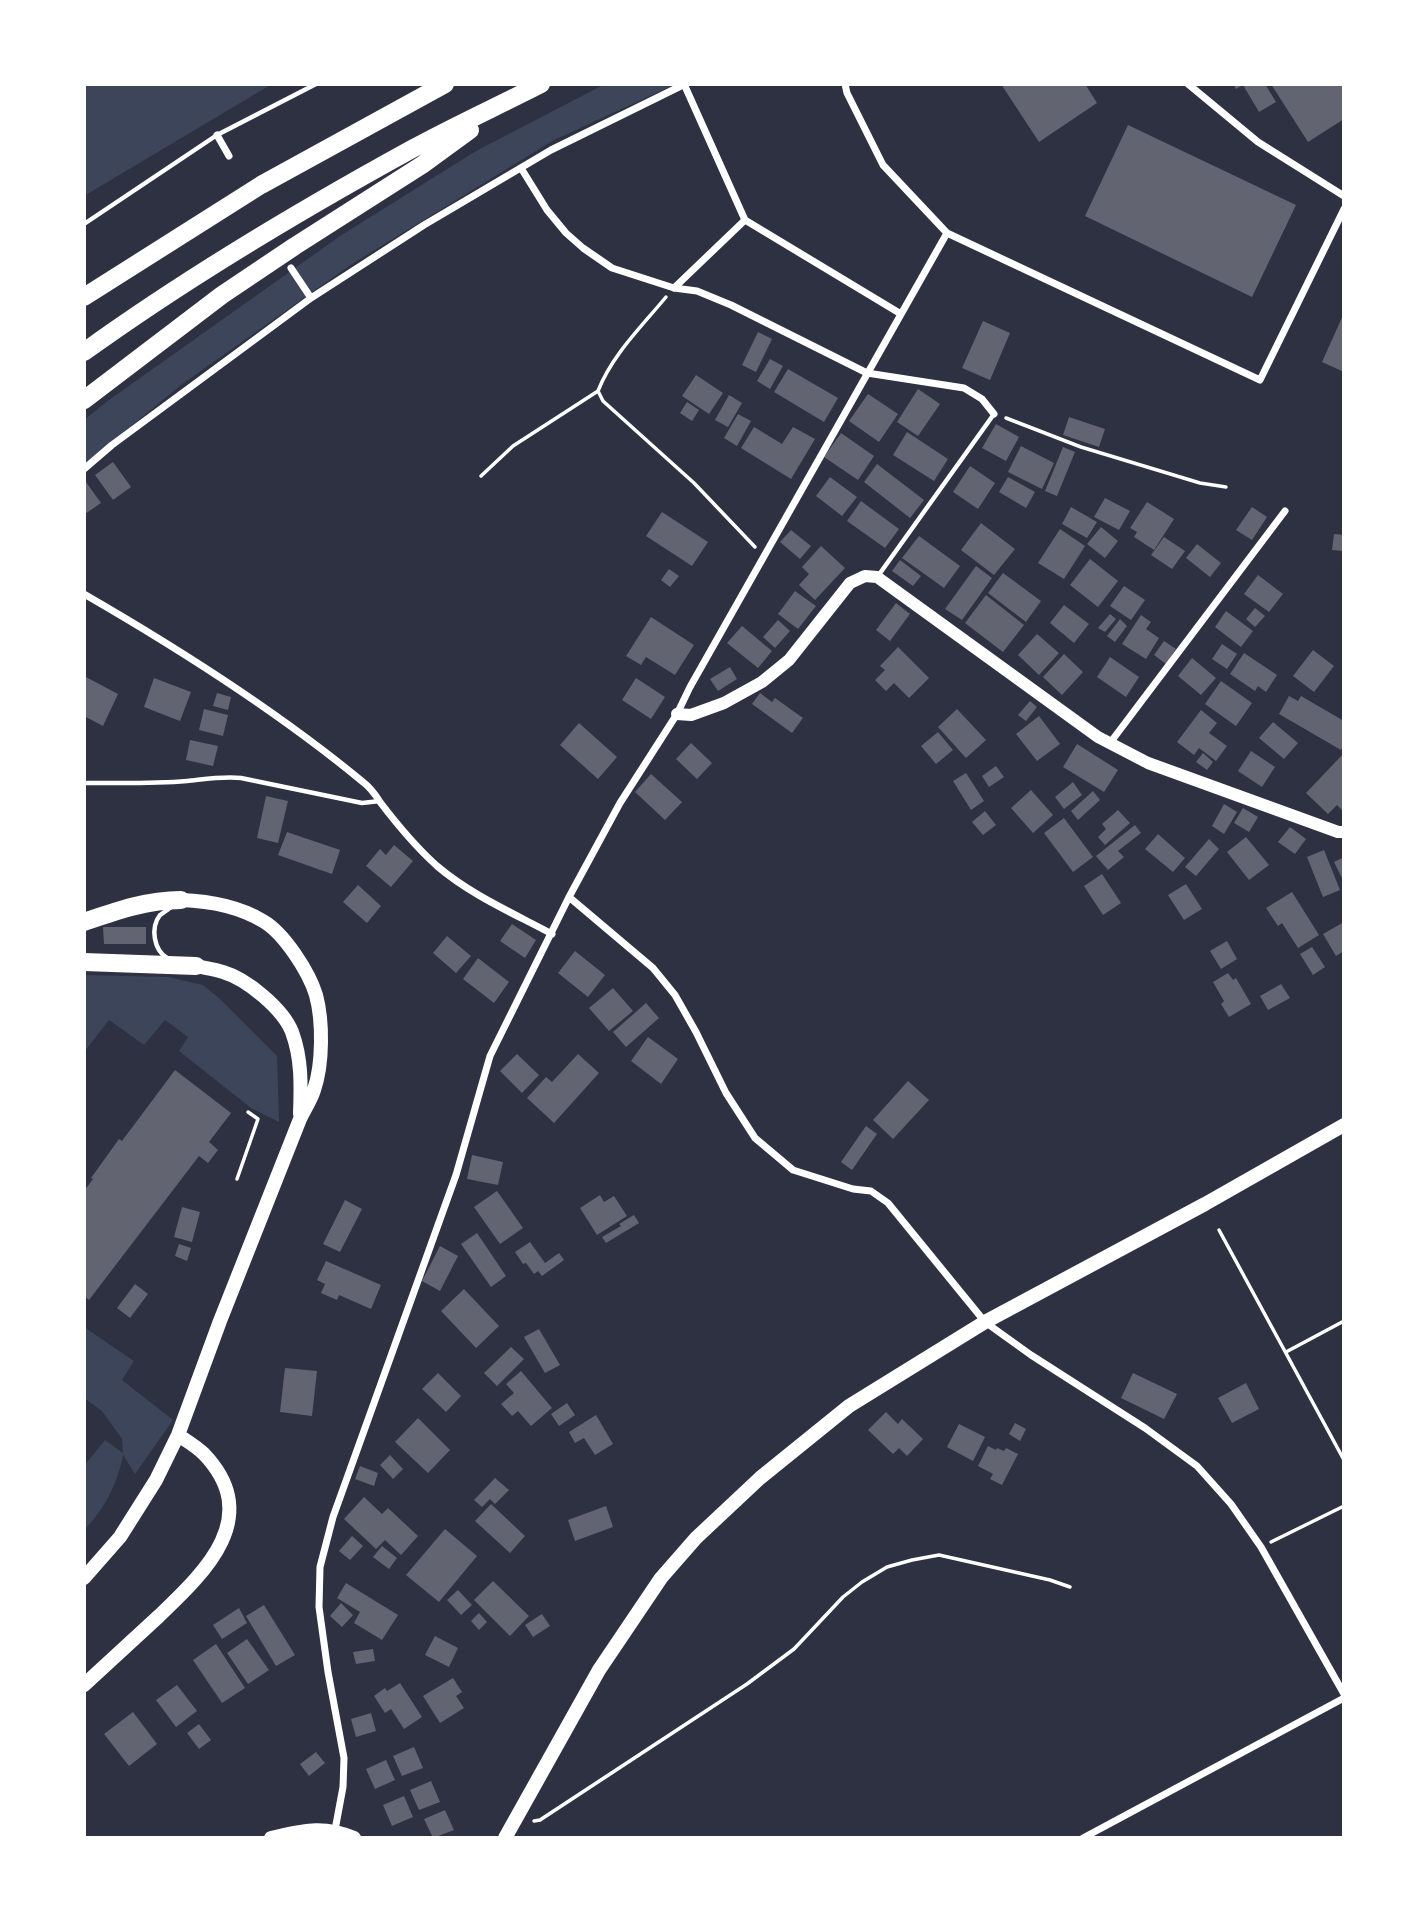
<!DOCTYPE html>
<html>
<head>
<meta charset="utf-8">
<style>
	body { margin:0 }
	#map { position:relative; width:1428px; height:1922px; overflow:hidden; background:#2d3142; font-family:Rubik,sans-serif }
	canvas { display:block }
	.frame { position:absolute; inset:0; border:86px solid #fff; pointer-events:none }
</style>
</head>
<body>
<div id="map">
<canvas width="1428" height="1922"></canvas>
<div class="frame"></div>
</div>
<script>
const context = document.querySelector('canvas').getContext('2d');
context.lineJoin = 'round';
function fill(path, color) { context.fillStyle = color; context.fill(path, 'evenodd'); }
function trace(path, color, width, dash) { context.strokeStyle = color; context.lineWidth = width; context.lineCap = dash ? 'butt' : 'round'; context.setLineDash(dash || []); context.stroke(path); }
fill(new Path2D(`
	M84 84H272L84 196Z
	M605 84H676L554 140 352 264 181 385 84 465V420L109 400 340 236 476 151Z
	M84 975 168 977 203 985 220 999 277 1056 279 1122 251 1108 179 1051 188 1037 165 1020 144 1045 109 1020 85 1051Z
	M84 1327 134 1361 122 1380 173 1420 135 1474 123 1455C118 1483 104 1510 84 1530V1466L105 1440 123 1453 122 1439 102 1411 84 1398Z`), '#3c4559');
fill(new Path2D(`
	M1001 84H1085L1097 103 1039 142Z
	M1233 84H1265L1276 102 1259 112 1243 85 1236 89Z
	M1271 84H1344V119L1308 142Z
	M1128 125 1296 205 1252 297 1085 216Z
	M1344 313V372L1322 362Z
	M983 321 1010 333 990 380 962 368Z
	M758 332 772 339 756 372 742 365Z
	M770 359 783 366 770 389 757 381Z
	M788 369 838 398 824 422 774 392Z
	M696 375 723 393 709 414 682 396Z
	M918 389 940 404 918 436 897 422Z
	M868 394 898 414 879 442 849 421Z
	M729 395 742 403 728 427 715 420Z
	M687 402 699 410 692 421 680 413Z
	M738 414 751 421 737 446 724 438Z
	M1069 417 1105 429 1099 447 1063 435Z
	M996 424 1019 437 1006 461 982 448Z
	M754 427 782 444 793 427 815 439 791 479 741 448Z
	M907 432 948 459 934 481 893 455Z
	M841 433 874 456 858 480 824 457Z
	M1021 446 1054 463 1042 489 1008 472Z
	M1063 447 1075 452 1057 496 1045 491Z
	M113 462 131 487 113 500 95 475Z
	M877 464 924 500 910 518 864 482Z
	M970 466 995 483 978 509 953 492Z
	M830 477 857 497 842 516 816 496Z
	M1008 477 1035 492 1026 508 999 492Z
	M86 482 101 503 85 514 84 484Z
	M1105 498 1130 511 1119 530 1094 517Z
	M861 501 899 529 885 548 847 521Z
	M1147 502 1174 519 1154 550 1134 537 1137 532 1130 528Z
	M1071 507 1097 522 1087 538 1062 524Z
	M1252 507 1267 517 1252 540 1236 530Z
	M662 512 708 542 692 566 646 536Z
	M981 523 1015 549 994 575 961 550Z
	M1101 527 1118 541 1105 558 1087 544Z
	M1060 529 1085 546 1064 579 1038 563Z
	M791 530 811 546 800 559 780 542Z
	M1334 534 1344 535V551L1332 550Z
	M919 536 960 566 944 588 902 558Z
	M1164 537 1185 551 1172 569 1151 555Z
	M1197 544 1221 563 1210 577 1186 558Z
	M821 546 845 568 815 600 799 585 809 574 802 567Z
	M1090 559 1118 581 1098 607 1070 585Z
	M900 560 921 576 913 586 892 571Z
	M976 566 992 578 962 620 945 609Z
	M669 569 679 576 670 587 661 580Z
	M1003 573 1041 601 1026 622 988 593Z
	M1258 575 1283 594 1269 612 1244 594Z
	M1124 586 1145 600 1131 620 1110 606Z
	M795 591 816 606 798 629 778 614Z
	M986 595 1024 625 1003 652 965 623Z
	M896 603 910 614 890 641 876 630Z
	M1064 605 1089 624 1074 643 1050 623Z
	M1255 608 1265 616 1255 627 1246 619Z
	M1226 611 1253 631 1241 647 1215 627Z
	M1110 614 1116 619 1105 632 1098 628Z
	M1141 615 1151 622 1146 629 1159 638 1146 659 1122 644Z
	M651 617 694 645 675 675 646 657 641 665 626 656Z
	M1120 619 1127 626 1115 642 1107 636Z
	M778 620 790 631 775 648 763 637Z
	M742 626 772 651 758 668 727 643Z
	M1037 634 1059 653 1039 675 1018 655Z
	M1164 641 1176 649 1166 664 1154 655Z
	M1222 644 1237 654 1227 669 1212 659Z
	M898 647 929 678 909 698 894 683 886 691 875 680 885 670 880 666Z
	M1313 650 1334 666 1314 692 1293 676Z
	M1244 653 1277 675 1266 692 1258 686 1255 691 1230 674Z
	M1064 654 1083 672 1062 695 1043 677Z
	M1110 657 1139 677 1126 697 1097 677Z
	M1192 658 1216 678 1201 695 1178 676Z
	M730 667 737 679 718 691 710 679Z
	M84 676 118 694 103 726 84 716Z
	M154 678 191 692 180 721 144 707Z
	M636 678 665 697 651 719 622 700Z
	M1221 681 1252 703 1236 726 1205 704Z
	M217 693 231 697 228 710 213 706Z
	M760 693 772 702 775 698 803 718 792 733 752 704Z
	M1289 696 1298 701 1301 696 1344 721V744L1341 750 1279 714Z
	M1030 701 1037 707 1026 721 1018 715Z
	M204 709 228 715 223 736 199 730Z
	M957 709 986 740 966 758 938 727Z
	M1201 710 1217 723 1209 733 1227 746 1216 761 1199 748 1194 755 1177 742Z
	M1039 716 1060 744 1037 761 1016 734Z
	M1273 722 1298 743 1284 759 1259 738Z
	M579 723 617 757 598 779 560 745Z
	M938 732 953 750 936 764 921 746Z
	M190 740 218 746 213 766 186 760Z
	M691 743 712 763 697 779 676 759Z
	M1077 744 1118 770 1104 792 1063 767Z
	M1251 751 1275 767 1262 787 1238 771Z
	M1203 753 1213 762 1207 770 1196 762Z
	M1344 753V812L1337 805 1328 814 1306 793Z
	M996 766 1004 777 989 787 982 776Z
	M966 773 984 801 971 810 953 781Z
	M651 774 682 802 665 820 635 792Z
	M1073 782 1082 795 1064 809 1055 797Z
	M1031 790 1053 815 1033 833 1011 808Z
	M1093 791 1100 800 1078 820 1071 811Z
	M266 796 288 801 278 843 257 838Z
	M1224 804 1237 812 1224 834 1212 826Z
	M1243 808 1258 817 1249 832 1234 823Z
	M1118 810 1130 823 1105 845 1098 837 1106 829 1102 824Z
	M985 811 996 825 983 835 972 822Z
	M1064 818 1093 857 1073 872 1044 833Z
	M1135 825 1141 833 1118 851 1124 857 1108 870 1096 856Z
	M1290 827 1306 839 1295 854 1278 842Z
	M287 832 340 850 332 874 278 855Z
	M1158 834 1185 858 1173 872 1145 849Z
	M1246 837 1269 865 1249 880 1227 852Z
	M1209 839 1219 849 1196 876 1185 867Z
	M394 845 413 861 391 887 366 866 380 849 386 855Z
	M1324 850 1340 890 1323 897 1307 857Z
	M1344 857V882L1334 862Z
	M1102 874 1121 903 1103 915 1084 886Z
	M1186 884 1202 909 1184 920 1168 895Z
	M358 885 381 906 367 923 343 902Z
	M1292 892 1319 935 1298 948 1282 923 1278 926 1266 908Z
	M1344 922V951L1336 956 1323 934Z
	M512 924 536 940 525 958 500 941Z
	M103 927H146V944H104Z
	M447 936 471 956 456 973 433 953Z
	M1227 941 1237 959 1221 969 1210 951Z
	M1312 947 1325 967 1313 975 1300 954Z
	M575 951 605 975 588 997 558 973Z
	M478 958 509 982 494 1003 463 979Z
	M1228 973 1233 980 1236 978 1251 1004 1229 1017 1221 1004 1224 1001 1213 982Z
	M1281 984 1290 998 1268 1010 1260 996Z
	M613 988 633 1011 609 1031 589 1008Z
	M646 1003 659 1018 626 1047 613 1032Z
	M648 1037 678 1059 661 1084 631 1061Z
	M517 1054 539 1075 522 1093 500 1071Z
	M578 1054 599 1073 554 1123 527 1098 546 1077 552 1082Z
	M175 1070 231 1113 209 1142 218 1150 208 1163 199 1156 89 1300 84 1296V1191L93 1179 91 1178 119 1139 122 1141Z
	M908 1081 929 1100 893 1139 873 1120Z
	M866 1126 877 1134 852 1170 841 1162Z
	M472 1155 503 1162 498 1185 467 1179Z
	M497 1191 523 1228 500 1244 474 1207Z
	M600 1195 604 1202 614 1196 627 1216 597 1235 580 1208Z
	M345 1200 362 1209 340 1252 323 1244Z
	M182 1207 200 1212 192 1242 174 1237Z
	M634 1215 639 1223 606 1243 602 1237 621 1226 619 1224Z
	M477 1233 506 1276 491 1287 461 1244Z
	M530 1242 545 1263 559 1253 564 1260 542 1276 538 1271 534 1274 526 1263 523 1264 515 1252Z
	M179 1244 191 1248 187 1261 175 1256Z
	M440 1246 458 1256 440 1291 422 1281Z
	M326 1261 381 1285 371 1309 339 1295 337 1300 321 1293 325 1284 317 1280Z
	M135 1284 148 1294 130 1318 117 1308Z
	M464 1289 499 1326 476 1348 441 1311Z
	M539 1329 560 1365 545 1373 524 1337Z
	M511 1347 524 1359 497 1386 484 1373Z
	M285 1368 317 1371 312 1416 280 1412Z
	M521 1371 552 1408 531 1426 518 1411 512 1416 501 1404 514 1393 506 1384Z
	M438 1373 461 1396 446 1412 422 1389Z
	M1133 1373 1177 1394 1164 1419 1121 1398Z
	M1246 1383 1259 1409 1232 1423 1218 1398Z
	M567 1403 575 1415 559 1426 551 1414Z
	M886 1412 898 1424 902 1419 923 1439 907 1456 899 1448 893 1454 868 1430Z
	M596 1415 613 1444 595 1455 584 1438 575 1443 569 1432Z
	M418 1418 450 1450 428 1473 395 1442Z
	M1015 1423 1026 1429 1020 1441 1009 1434Z
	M959 1424 985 1437 973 1461 947 1447Z
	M988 1446 996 1450 997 1448 1004 1451 1006 1448 1018 1454 1002 1485 990 1479 993 1474 978 1466Z
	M390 1455 403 1469 393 1479 380 1465Z
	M360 1466 378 1473 374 1486 355 1479Z
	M495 1478 509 1490 495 1504 490 1499 482 1507 474 1500Z
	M364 1497 382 1514 388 1508 418 1536 401 1555 385 1540 376 1549 344 1519Z
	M491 1504 525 1536 510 1553 475 1521Z
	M606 1506 613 1527 575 1541 568 1520Z
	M445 1529 477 1556 439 1602 406 1575Z
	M352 1536 363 1546 350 1560 339 1551Z
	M382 1546 397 1558 389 1569 373 1557Z
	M493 1581 529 1616 510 1636 474 1600Z
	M346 1583 398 1615 382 1640 354 1623 360 1612 337 1598Z
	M458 1590 472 1605 461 1615 447 1600Z
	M341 1603 353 1615 342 1627 330 1616Z
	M264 1605 295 1655 276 1666 246 1616Z
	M239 1608 247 1623 222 1639 213 1625Z
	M479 1613 487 1622 479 1630 471 1621Z
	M542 1614 550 1626 533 1637 525 1625Z
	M435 1636 458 1648 449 1667 425 1655Z
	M247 1639 269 1670 248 1684 227 1653Z
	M216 1644 245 1688 222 1703 193 1660Z
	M373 1649 375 1661 356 1664 353 1652Z
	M453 1678 462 1692 456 1696 464 1708 440 1723 423 1696Z
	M400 1683 422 1717 404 1729 391 1709 385 1713 374 1696 385 1688 387 1691Z
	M177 1685 197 1711 176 1727 156 1700Z
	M133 1712 157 1744 129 1766 104 1734Z
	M371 1713 376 1731 356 1737 351 1719Z
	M199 1724 211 1740 199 1749 187 1733Z
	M414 1747 423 1768 402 1776 393 1756Z
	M316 1752 325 1763 309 1776 300 1764Z
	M386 1760 395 1780 375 1789 366 1769Z
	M431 1781 440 1802 419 1810 410 1790Z
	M404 1796 413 1817 392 1826 383 1805Z
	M445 1810 454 1830 433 1838 424 1819Z`), '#626471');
trace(new Path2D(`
	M598 391 603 401 694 483 755 547
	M1006 418 1081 447 1200 483 1226 487
	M481 476 513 446 598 391C612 355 642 326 666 297
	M237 1179 258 1119 248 1112
	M1219 1230 1344 1460
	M1286 1352 1344 1321
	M1271 1542 1344 1506
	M534 1821 540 1820 747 1684 794 1649 843 1597 862 1582 887 1567 912 1560 939 1555 1050 1580 1070 1587`), '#fff', 3.5);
trace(new Path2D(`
	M84 224 217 135 316 84
	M878 576 994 414
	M84 783C118 783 153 784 187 781 206 779 223 776 241 778L362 803 380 801
	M167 958C154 950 150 928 160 915 161 915 169 908 170 908`), '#fff', 4.5);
trace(new Path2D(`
	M684 84 745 220 901 314
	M845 84 847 93 883 165 947 233 1260 380 1344 209
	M1188 84 1258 142 1344 196
	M217 135 229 156
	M521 168 547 210 566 233 583 248 612 268 674 288 697 291 731 305 867 373 964 388 982 399 994 414
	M291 268 311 298
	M674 288 745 220
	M84 469 112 445 311 298 424 225 551 150 685 84
	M84 594C181 650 277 711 363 782 371 788 375 794 380 802 396 823 417 848 437 866 471 895 513 913 552 934
	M1110 743 1285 511
	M569 897 653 968 675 995 696 1032 726 1093 755 1138 793 1170 853 1189 871 1191 888 1203 985 1322 1031 1355 1145 1428 1197 1466 1231 1504 1261 1547 1344 1694
	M335 1830 343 1787 344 1758 328 1672 319 1607 320 1567 333 1517 456 1175 490 1056 569 897 620 803 677 714 690 687 947 233
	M1083 1838 1344 1698`), '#fff', 7);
trace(new Path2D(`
	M677 714 691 715 724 703 762 682 789 660 850 583 865 576 877 577 1098 737 1148 763 1338 832H1344`), '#fff', 12);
trace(new Path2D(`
	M196 966C205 968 215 969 223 972 247 979 283 1009 292 1032 302 1059 301 1086 300 1114
	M84 1578 120 1537 156 1480 178 1435 220 1321 300 1119C304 1110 311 1100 314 1090 323 1064 323 1021 316 995 309 972 284 933 263 921 238 906 210 901 181 900
	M84 1685C109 1662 134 1639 159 1616 205 1572 264 1517 204 1454 197 1447 187 1441 178 1435
	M271 1838C303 1831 322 1825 354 1838
	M505 1838 599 1670 661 1578 696 1538 760 1478 849 1406 985 1322 1205 1204 1344 1125`), '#fff', 14);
trace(new Path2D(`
	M84 297 261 185 445 84
	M84 352C188 277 299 211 412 149 454 126 498 106 541 84
	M84 400 222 295 295 246 422 165 470 130
	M84 922C116 911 147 900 181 900
	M84 962 196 966`), '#fff', 18);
</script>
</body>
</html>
